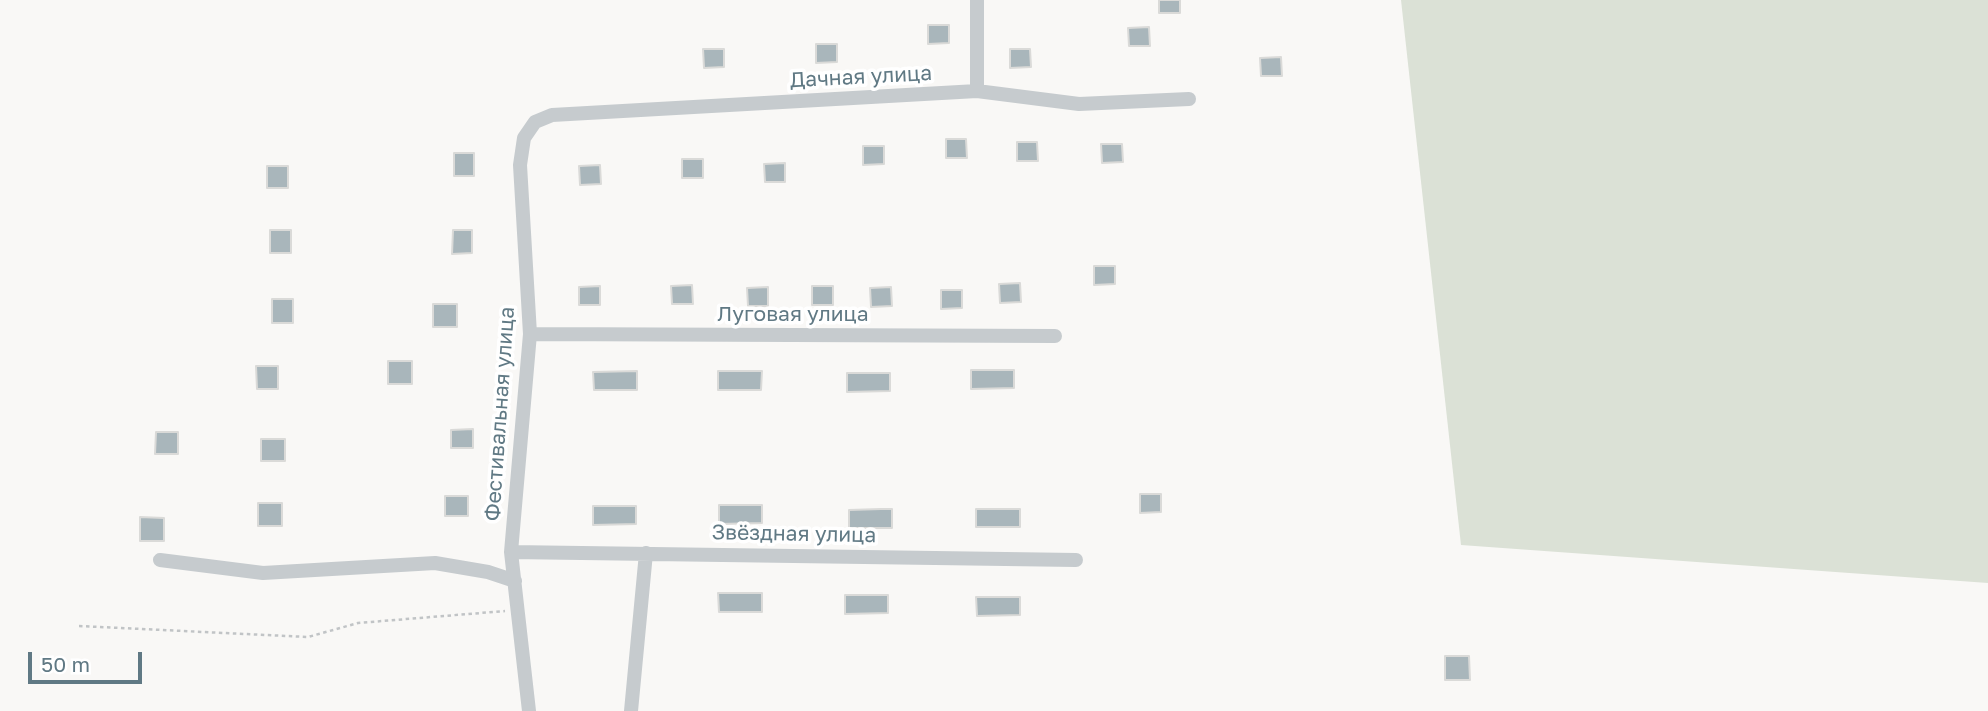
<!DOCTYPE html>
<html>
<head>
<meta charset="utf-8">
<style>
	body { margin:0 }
	#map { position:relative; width:1988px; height:711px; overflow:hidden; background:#f9f8f6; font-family:"Golos Text",sans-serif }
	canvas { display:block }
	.scale { position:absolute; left:28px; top:652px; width:114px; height:32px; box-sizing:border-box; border:4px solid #607984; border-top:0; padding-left:9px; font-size:21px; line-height:24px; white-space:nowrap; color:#607984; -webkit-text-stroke:5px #fff; paint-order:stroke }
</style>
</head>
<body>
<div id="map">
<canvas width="1988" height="711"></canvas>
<div class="scale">50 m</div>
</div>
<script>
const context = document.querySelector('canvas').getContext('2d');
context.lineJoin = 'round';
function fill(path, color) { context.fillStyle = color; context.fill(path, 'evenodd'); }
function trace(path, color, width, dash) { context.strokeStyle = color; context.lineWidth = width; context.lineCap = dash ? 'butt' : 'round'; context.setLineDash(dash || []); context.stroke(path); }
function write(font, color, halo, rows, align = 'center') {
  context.font = font + ' "Golos Text",sans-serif'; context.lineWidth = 7; context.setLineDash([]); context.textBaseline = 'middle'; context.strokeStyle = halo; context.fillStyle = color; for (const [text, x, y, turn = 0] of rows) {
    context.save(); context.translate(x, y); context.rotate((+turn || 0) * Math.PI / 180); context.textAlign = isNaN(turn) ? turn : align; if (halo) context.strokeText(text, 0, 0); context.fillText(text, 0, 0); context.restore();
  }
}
fill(new Path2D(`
	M1401 0H1988V583L1461 545Z`), '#dbe1d6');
const building = new Path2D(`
	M1159 0H1180V13H1159Z
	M928 25H949V43L928 44Z
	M1149 27 1150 46H1129L1128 28Z
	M816 44H837V62L816 63Z
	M703 49H724V67L704 68Z
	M1010 49H1030L1031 67 1010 68Z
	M1281 57 1282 76H1261L1260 58Z
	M946 139H966L967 158H946Z
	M1017 142H1037L1038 161H1017Z
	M1101 144H1122L1123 162 1102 163Z
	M863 146H884V164L863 165Z
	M454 153H474V176H454Z
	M682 159H703V178H682Z
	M785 163V182H765L764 164Z
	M600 165 601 184 580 185 579 166Z
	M267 166H288V188H267Z
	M270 230H291V253H270Z
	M453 230H472V253L452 254Z
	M1094 266H1115V284L1094 285Z
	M1020 283 1021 302 1000 303 999 284Z
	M692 285 693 304H672L671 286Z
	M600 286V305H579V287Z
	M812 286H833V305H812Z
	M768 287V306H748L747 288Z
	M891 287 892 306 871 307 870 288Z
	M941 290H962V308L941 309Z
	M272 299H293V323H272Z
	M433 304H457V327H433Z
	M388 361H412V384H388Z
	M256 366H278V389H257Z
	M971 370H1014V388L971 389Z
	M637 371V390H594L593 372Z
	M718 371H762L761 390H718Z
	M847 373H890V391L847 392Z
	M473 429V448H451V430Z
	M156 432H178V454H155Z
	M261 439H285V461H261Z
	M1140 494H1161V512L1140 513Z
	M445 496H468V516H445Z
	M258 503H282V526H258Z
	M719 505H762V523L719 524Z
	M593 506H636V524L593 525Z
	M881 509H892V528H849V510Z
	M976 509H1020V527H976Z
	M140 517 164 518V541H140Z
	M718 593H762V612H719Z
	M845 595H888V613L845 614Z
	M976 597H1020V615L977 616Z
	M1445 656H1469L1470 680H1445Z`);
fill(building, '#a9b6bb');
trace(building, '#dadad8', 2);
trace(new Path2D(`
	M79 626 308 637 358 623 505 611`), '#c1c4c6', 2.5, [3.5, 3.5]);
trace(new Path2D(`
	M977 91V0
	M530 334 1055 336
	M511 552 1076 560
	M160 560 263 573 435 563 488 572 515 581
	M529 711 511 552 530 334 520 165 524 138 535 122 552 115 977 91 1079 104 1189 99
	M631 711 646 553`), '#c6cbce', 14);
write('21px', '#607984', '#fff', [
	["Дачная улица",861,77,-3],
	["Луговая улица",793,314],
	["Фестивальная улица",500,414,-86],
	["Звёздная улица",794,534,1]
]);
</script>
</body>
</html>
